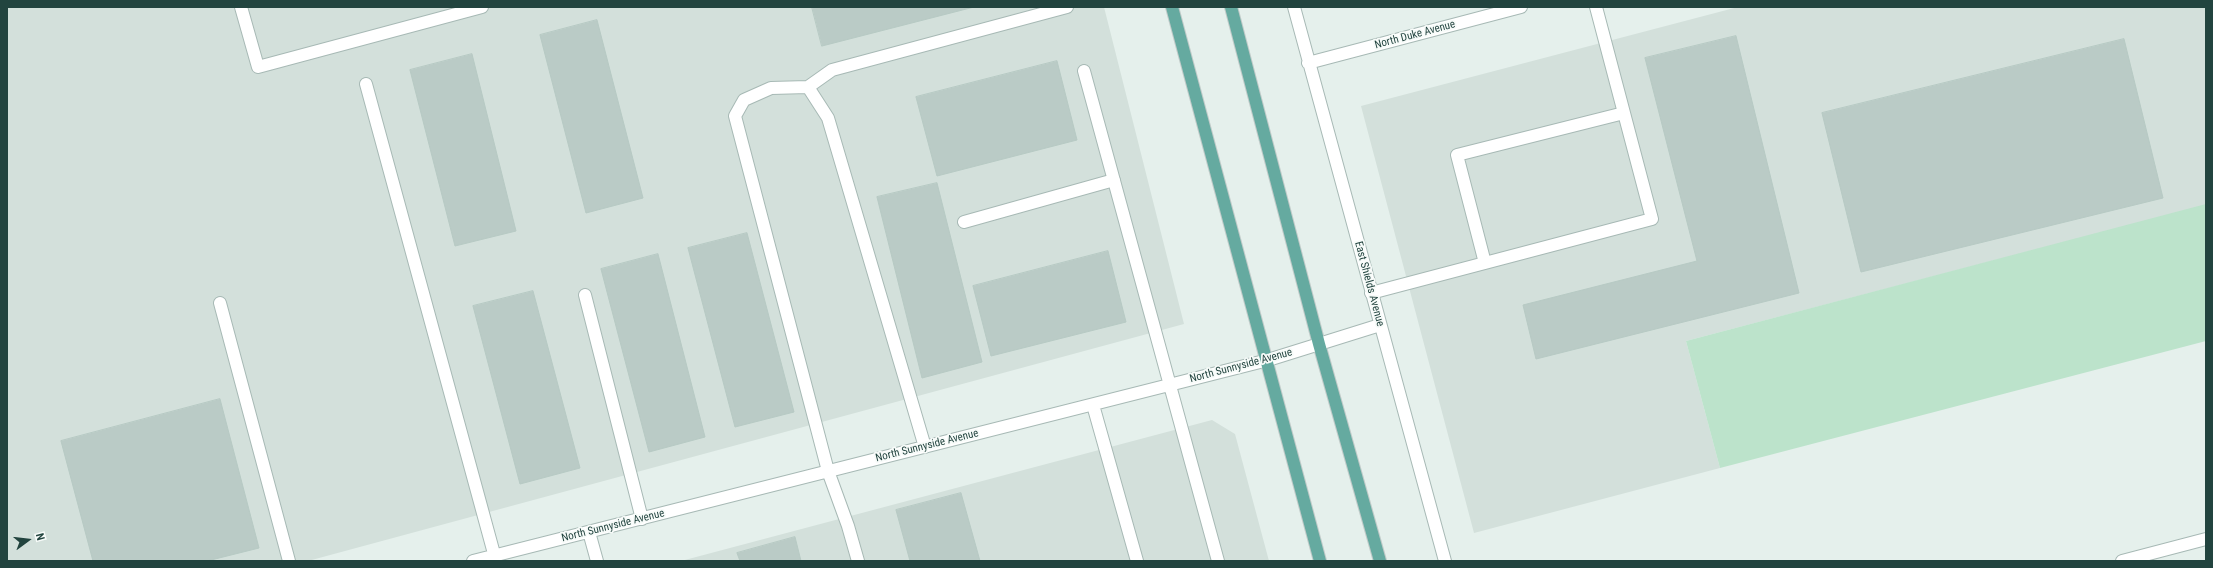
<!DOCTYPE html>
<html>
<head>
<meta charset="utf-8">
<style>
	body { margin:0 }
	#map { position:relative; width:2213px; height:568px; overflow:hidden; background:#e5f0ec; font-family:"Roboto Condensed",sans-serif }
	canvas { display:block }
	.frame { position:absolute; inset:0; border:8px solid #22443f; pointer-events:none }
	.north { position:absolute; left:8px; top:520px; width:40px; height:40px; -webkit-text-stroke:3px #f7fbf9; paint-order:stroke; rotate:75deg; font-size:11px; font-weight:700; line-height:16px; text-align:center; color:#22443f }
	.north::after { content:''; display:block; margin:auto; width:14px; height:18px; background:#22443f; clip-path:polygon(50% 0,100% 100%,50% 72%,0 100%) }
</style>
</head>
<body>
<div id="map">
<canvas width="2213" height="568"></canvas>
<div class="frame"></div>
<div class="north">N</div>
</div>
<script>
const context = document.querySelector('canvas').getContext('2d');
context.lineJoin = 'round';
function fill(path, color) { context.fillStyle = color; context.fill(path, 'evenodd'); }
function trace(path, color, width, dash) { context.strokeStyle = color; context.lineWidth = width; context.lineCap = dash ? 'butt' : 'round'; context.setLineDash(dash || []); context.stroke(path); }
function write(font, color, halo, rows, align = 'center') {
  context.font = font + ' "Roboto Condensed",sans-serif'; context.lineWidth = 3.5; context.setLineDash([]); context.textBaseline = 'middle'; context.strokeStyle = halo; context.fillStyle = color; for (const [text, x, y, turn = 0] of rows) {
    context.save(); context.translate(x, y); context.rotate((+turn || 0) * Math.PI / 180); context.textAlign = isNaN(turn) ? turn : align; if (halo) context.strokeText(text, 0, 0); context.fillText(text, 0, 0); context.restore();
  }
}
fill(new Path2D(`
	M7 7H1104L1184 324 308 561H7Z
	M1738 7H2206V205L1686 341 1720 468 1474 533 1361 106Z
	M1212 420 1235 434 1269 561H681Z`), '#d3e0db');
fill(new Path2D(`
	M2206 204V341L1720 468 1686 341Z`), '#bce3cb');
const building = new Path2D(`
	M812 7H974L822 46Z
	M597 20 643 198 586 213 540 35Z
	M1736 36 1799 293 1536 359 1523 305 1697 261 1645 58Z
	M2124 39 2163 198 1861 272 1822 113Z
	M472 54 516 231 455 246 410 70Z
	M1057 61 1077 140 937 176 916 97Z
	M937 183 982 362 922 378 877 197Z
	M747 233 794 412 735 427 688 248Z
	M1108 251 1126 322 991 356 973 286Z
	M658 254 705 437 649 452 601 269Z
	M533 291 580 468 520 484 473 306Z
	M220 399 259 548 207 561H93L61 441Z
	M961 493 980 561H910L896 510Z
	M795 537 801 561H740L737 553Z`);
fill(building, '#bacbc6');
trace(building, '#b7cac4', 1);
const minor = new Path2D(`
	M241 7 258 67 482 7
	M1294 7 1445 561
	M1308 63 1521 7
	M1084 71 1218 561
	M366 84 496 561
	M808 87 832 70 1067 7
	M964 222 1114 180
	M1485 263 1457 155 1624 113
	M1371 293 1652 219 1596 7
	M585 295 642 519
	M220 303 289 561
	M1093 405 1137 561
	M589 532 597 561
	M473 561 1268 360 1380 325
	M858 561 848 526 828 471 735 116 744 100 771 88 808 87 828 118 925 447
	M2122 561 2206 539`);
const major = new Path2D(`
	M1172 7 1320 561
	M1231 7 1319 344 1380 561`);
trace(minor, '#a7b9b5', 14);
trace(major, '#c1cbc9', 14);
trace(minor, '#fff', 12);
trace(major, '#65aaa0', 12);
write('11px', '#22443f', '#f7fbf9', [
	["North Duke Avenue",1415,35,-15],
	["East Shields Avenue",1369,284,75],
	["North Sunnyside Avenue",1241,366,-15],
	["North Sunnyside Avenue",927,446,-14],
	["North Sunnyside Avenue",613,526,-14]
]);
</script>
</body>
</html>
